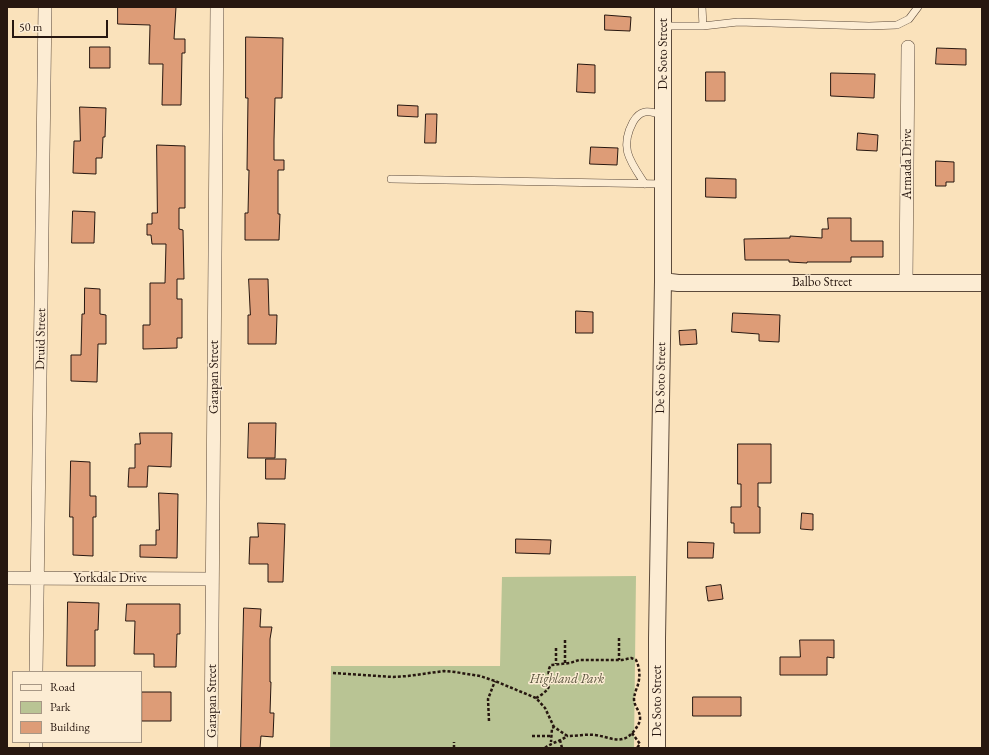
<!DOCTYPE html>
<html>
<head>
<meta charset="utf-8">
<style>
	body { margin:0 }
	#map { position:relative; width:989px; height:755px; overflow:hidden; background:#fae2bb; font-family:"EB Garamond",serif }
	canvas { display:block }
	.frame { position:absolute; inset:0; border:8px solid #271710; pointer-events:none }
	.legend { position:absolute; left:12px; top:671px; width:130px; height:72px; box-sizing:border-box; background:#fcecd3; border:1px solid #a79785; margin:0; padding:5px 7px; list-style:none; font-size:12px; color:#271710 }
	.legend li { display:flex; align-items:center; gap:8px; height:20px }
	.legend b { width:20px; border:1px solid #a79785 }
	.scale { position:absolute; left:12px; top:20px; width:96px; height:18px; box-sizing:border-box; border:2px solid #271710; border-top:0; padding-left:5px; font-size:12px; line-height:14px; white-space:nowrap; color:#271710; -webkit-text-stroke:3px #fcecd3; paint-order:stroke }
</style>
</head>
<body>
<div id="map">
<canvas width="989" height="755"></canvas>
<div class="frame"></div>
<ul class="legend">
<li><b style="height:5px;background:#fcecd3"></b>Road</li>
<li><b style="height:11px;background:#b9c494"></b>Park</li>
<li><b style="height:11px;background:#dd9c77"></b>Building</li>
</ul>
<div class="scale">50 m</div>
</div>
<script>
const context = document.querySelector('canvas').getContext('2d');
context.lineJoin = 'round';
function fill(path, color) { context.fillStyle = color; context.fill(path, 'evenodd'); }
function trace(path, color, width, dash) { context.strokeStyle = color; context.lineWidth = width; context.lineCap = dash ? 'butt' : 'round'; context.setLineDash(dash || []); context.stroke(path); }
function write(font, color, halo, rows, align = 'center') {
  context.font = font + ' "EB Garamond",serif'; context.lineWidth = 3; context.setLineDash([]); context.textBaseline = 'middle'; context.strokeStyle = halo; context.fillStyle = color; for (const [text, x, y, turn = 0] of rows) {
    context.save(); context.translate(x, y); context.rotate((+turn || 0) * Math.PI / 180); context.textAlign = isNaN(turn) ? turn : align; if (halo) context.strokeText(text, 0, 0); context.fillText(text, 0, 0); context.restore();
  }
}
fill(new Path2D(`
	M636 576 634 748H330L331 666H500L502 577Z`), '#b9c494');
const building = new Path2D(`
	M118 7H176L174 39H185V53H182L181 105H162L163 64H149L150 25 118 24Z
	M605 15 631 17 630 31 605 30Z
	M246 37 283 38 282 98H275L274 140V160H284V170H278V214H280L279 240H245V213H248L249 170H247L248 98H246Z
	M90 47H110V68H90Z
	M937 48 966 49V65L936 64Z
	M578 64 595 65V93L577 92Z
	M706 72H725V101H706Z
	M831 73 875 74 874 98 831 96Z
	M398 105 418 106V117L398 116Z
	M80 107 106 108 105 137H103L102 158H96V174L73 173 74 141H80Z
	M426 114H437L436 143H425Z
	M858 133 878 135 877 151 857 150Z
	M157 145 185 146V208H179V229L183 230 184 279H177V299H182V338H177V348L143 349V325H150V283H165L166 244H152L151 235H147V224H152V213H157Z
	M591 147 618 148 617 165 590 164Z
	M936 161 954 162V182H946V186H936Z
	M706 178 736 179V198L706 197Z
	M73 211 95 212 94 243H72Z
	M828 218H851V241H883V257H851V262H807V263L789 262V260H745L744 239 790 238V236L822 238V229H828Z
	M249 279H268L269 315H277L276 344H248V315H250Z
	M85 288 100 289V314L106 315V344H98L97 382 71 381V355H81L82 314H84Z
	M576 311 593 312V333H576Z
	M733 313 780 315 779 342 759 341V334L732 332Z
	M696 330 697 344 680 345 679 331Z
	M249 423H276L275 458H248Z
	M140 433H172L171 467 148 466 147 487H128L129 468H135V444H140Z
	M738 444H771V483H758V507H760V533H734V523H731V507H741V484H738Z
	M266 459H286L285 479H266Z
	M71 461 90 462V496H96V517H93V556L73 555V517H70Z
	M159 493 178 494 177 558 140 557V545H156V530H159Z
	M802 513 813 514V530L801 529Z
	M258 523 285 524 283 582H268V564H249L250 537H258Z
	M516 539 551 540 550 554 516 553Z
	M688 542 714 543 713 558H688Z
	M721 585 723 599 708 601 706 587Z
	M68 602 99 603 98 630H95V666H67Z
	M127 604H180V634H177L176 667H154V654H134L135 621H126Z
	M244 608 261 609 260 627H272L270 639V682H271L270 713H274L273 737 261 736 260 748H241Z
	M800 640H834V658L827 657V675H780V657H800Z
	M142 692H171V721H142Z
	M693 697H741V716H693Z`);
fill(building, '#dd9c77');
trace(building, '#271710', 1);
const service = new Path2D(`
	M663 26H703L702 7
	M703 26 738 22 869 26 897 25 909 19 918 7
	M391 179 663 184
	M645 184C630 161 619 148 633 122 636 117 639 113 645 112 650 111 658 114 663 114`);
const minor = new Path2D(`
	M906 282 908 47
	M7 578 212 579
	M36 672 45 7
	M36 748V742
	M211 748 217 7`);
const tertiary = new Path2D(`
	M663 281 678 283H982
	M657 748V638L663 281V7`);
trace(service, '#5c4a3b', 8);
trace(minor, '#5c4a3b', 14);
trace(tertiary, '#5c4a3b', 18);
trace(new Path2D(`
	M619 638V660
	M556 648V664
	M565 663V639
	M333 673 393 677 408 676 444 671 455 672 480 676 495 681 536 698 545 708 554 727
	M536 698C540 696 544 693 547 690 553 682 545 673 551 665L570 663 579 660H622L631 658 636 660C641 670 640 681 636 690 635 694 634 696 634 699 634 707 641 711 640 720 639 724 637 727 634 731 622 746 610 737 595 735 586 734 576 736 567 736
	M489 721 488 699 495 681
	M632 733 640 744 637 748
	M532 736H552
	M560 740 562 748
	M454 748V742
	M545 748C552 742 560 742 567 736L566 735 554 727 552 728 551 742`), '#271710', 2.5, [3, 2]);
trace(service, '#fcecd3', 7);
trace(minor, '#fcecd3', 13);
trace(tertiary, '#fcecd3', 16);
write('13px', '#271710', '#fcecd3', [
	["De Soto Street",663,54,-90],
	["Armada Drive",907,164,-90],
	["Balbo Street",822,282],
	["Druid Street",41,339,-89],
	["Garapan Street",214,377,-90],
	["De Soto Street",661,378,-89],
	["Yorkdale Drive",110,578],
	["Garapan Street",212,701,-90],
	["De Soto Street",657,701,-90]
]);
write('italic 13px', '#5a543e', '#fcecd3', [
	["Highland Park",567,679]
]);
</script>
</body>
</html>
